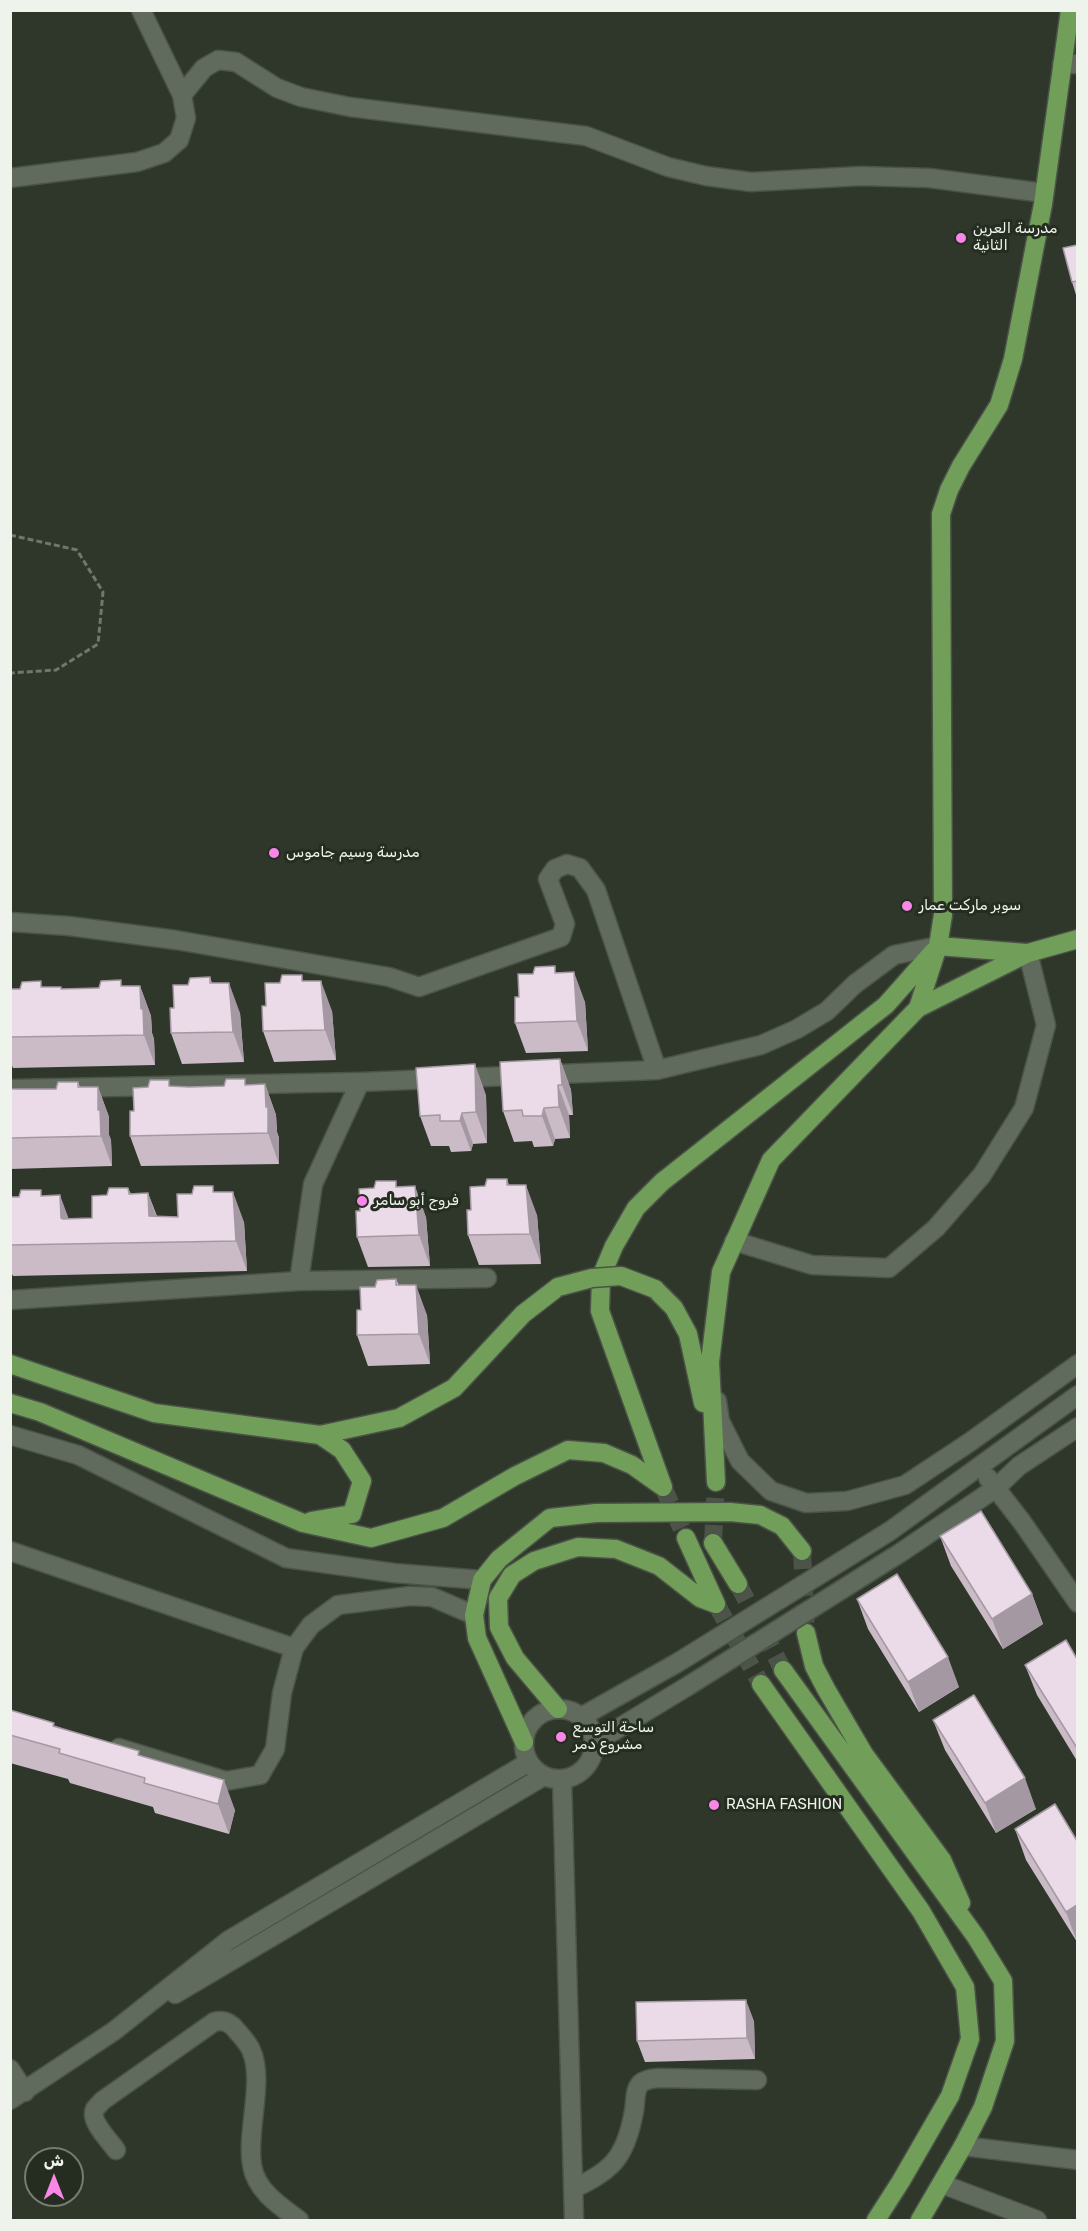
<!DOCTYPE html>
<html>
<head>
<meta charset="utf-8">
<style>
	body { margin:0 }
	#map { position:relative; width:1088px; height:2231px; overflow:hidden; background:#2f372b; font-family:Rubik,"Noto Sans Arabic",sans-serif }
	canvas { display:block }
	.frame { position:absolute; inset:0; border:12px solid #eef3eb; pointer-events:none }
	.north { position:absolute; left:24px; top:2147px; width:60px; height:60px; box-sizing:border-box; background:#252d21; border:2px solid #757c72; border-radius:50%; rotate:0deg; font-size:16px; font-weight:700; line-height:24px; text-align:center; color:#eef3eb }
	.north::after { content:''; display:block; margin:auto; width:21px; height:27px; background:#f987e8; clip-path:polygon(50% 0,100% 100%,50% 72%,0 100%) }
</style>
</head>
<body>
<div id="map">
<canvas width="1088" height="2231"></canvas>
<div class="frame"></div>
<div class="north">ش</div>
</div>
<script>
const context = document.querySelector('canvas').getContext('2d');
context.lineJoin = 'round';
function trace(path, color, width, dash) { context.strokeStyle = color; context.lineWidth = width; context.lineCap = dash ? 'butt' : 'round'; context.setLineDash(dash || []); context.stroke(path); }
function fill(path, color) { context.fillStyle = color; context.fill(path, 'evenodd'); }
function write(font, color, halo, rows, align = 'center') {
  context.font = font + ' Rubik,"Noto Sans Arabic",sans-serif'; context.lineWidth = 6; context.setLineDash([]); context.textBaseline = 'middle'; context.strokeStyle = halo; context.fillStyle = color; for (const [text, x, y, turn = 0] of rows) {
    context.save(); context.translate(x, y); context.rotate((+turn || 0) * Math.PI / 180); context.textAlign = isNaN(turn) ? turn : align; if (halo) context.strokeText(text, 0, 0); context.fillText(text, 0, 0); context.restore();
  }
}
trace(new Path2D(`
	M663 1487 686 1538
	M713 1543 716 1482
	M802 1551 806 1633
	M738 1584 783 1670
	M716 1604 761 1684`), '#4c5348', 18, [18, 9]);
const minor = new Path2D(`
	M1062 64H1078
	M182 95 204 68 218 60 236 62 277 88 301 97 350 107 586 136 668 167 706 176 751 182 861 176 929 178 1044 193
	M10 178 137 162 164 153 179 140 186 118 182 95 141 10
	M10 922 69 926 176 940 389 977 419 987 561 937 565 924 548 879 555 869 567 864 580 868 596 890 657 1070
	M10 1089 360 1082 657 1070 761 1045 797 1029 827 1011 855 984 894 955 938 946
	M734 1241 812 1265 889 1268 936 1228 982 1175 1024 1108 1046 1025 1028 953
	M299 1281 313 1184 360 1082
	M10 1300 299 1281 487 1278
	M717 1401 720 1421 740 1461 771 1491 806 1503 847 1501 905 1485 970 1442 1078 1364
	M10 1435 78 1455 286 1558 394 1573 482 1580
	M988 1478 1022 1522 1078 1603
	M890 1531 1078 1395
	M10 1551 294 1648
	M900 1553 996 1488 1019 1466 1078 1427
	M524 1744a35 35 0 1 1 70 0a35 35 0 1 1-70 0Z
	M581 1717 677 1663
	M594 1743 688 1686
	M119 1748 226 1781 260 1775 275 1749 282 1693 294 1648 311 1625 338 1605 410 1596 432 1597 474 1615
	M562 1779 574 2220
	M175 1994 544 1776
	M10 2069 25 2092
	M10 2100 114 2031 229 1940 529 1762
	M963 2146 1078 2160
	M116 2150C110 2141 89 2121 95 2109 97 2106 100 2104 102 2101L214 2022C224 2019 231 2023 237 2031 242 2037 248 2043 251 2050 265 2080 246 2132 252 2165 256 2191 280 2206 299 2220
	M942 2184 1037 2220
	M575 2188C589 2181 603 2174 614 2162 626 2148 631 2128 634 2111 636 2102 634 2091 640 2084 645 2079 652 2079 658 2078L757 2080`);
const major = new Path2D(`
	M938 946 1026 953
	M918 1008 1028 953 1078 939
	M655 1289 674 1308 688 1334 703 1403
	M10 1364 154 1413 320 1435 399 1418 454 1388 523 1314 558 1287
	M10 1403 40 1412 303 1523 371 1538 443 1518 515 1476 568 1450 604 1453 632 1465 663 1487
	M716 1482 710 1362 721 1272 771 1160 918 1008 938 946 943 915 941 514 949 490 961 466 999 405 1013 359 1043 204 1070 10
	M663 1487 600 1311 601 1277 614 1246 636 1208 662 1182 886 1005 933 952
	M760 1515 782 1526 802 1551
	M311 1521 352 1514 362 1481 342 1450 320 1435
	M686 1538 716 1604
	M713 1543 738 1584
	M806 1633 814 1666 826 1689 864 1754 942 1860 961 1903
	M783 1670 976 1937 1003 1981 1005 2041 983 2107 963 2146 920 2220
	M761 1684 921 1911 965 1987 970 2039 950 2096 901 2181 876 2220
	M558 1709 515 1658 499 1627 498 1598 512 1575 534 1561 578 1547 616 1549 659 1566 700 1598 716 1604
	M524 1742 477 1638 474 1615 482 1580 499 1559 550 1518 596 1513`);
trace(minor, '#4b5247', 21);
trace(major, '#4b5247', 21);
trace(new Path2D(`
	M10 535 77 550 103 592 98 644 56 670 10 673`), '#70776c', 3, [6, 3]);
trace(minor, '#616b5d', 18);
trace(major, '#719f59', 18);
const minorBridge = new Path2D(`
	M677 1663 890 1531
	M688 1686 900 1553`);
const majorBridge = new Path2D(`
	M558 1287 592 1278 621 1276 655 1289
	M596 1513 730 1512 760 1515`);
trace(minorBridge, '#4b5247', 21, []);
trace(majorBridge, '#4b5247', 21, []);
trace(minorBridge, '#616b5d', 18);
trace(majorBridge, '#719f59', 18);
fill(new Path2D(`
	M1077 245V298L1072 282Z
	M557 972 585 1002 588 1051 526 1053 515 1023 519 997Z
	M210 977 212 983 240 1013 244 1062 182 1064 171 1033 188 985Z
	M304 981 332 1011 336 1060 274 1062 263 1031Z
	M140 986 151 1016 152 1033 154 1039 155 1065 13 1068 10 1061V989H62Z
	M560 1059 571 1090 573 1115H569L570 1138 555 1139 553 1146 534 1147 532 1141 514 1142 503 1111Z
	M78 1082 80 1087H98L109 1117V1135L111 1140 112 1166 10 1169V1088L11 1089H56Z
	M265 1084 276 1115 277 1132 279 1138V1164L141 1166 130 1136 134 1111 148 1087 172 1086 189 1087 224 1086Z
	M486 1095 487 1143 473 1144 471 1151 451 1152 449 1146H431L420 1116Z
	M507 1179 509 1185 537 1215 541 1264 479 1265 468 1235 471 1210 485 1186Z
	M398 1187 426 1217 430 1266 368 1267 357 1237 360 1211Z
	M128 1188 131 1194 148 1193 157 1216 178 1217 216 1192 244 1222 247 1271 13 1276 10 1270V1197L43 1196 69 1219 92 1218 107 1195Z
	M396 1279 399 1285 427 1315 430 1364 368 1366 357 1335 361 1310Z
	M940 1536 1032 1594 1043 1624 1003 1649 951 1566Z
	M857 1599 959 1687 919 1712 868 1629Z
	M1077 1659V1761L1037 1695 1025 1665Z
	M10 1710 141 1756 235 1810 229 1834 155 1813 153 1807 70 1783 68 1779 10 1763Z
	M933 1720 1036 1809 996 1833 945 1750Z
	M1055 1804 1077 1942 1026 1860 1015 1829Z
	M754 2021 755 2059 645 2062 637 2041Z`), '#cabbc7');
fill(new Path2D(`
	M574 972 585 1002 588 1051 577 1021Z
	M321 981 332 1011 336 1060 325 1030Z
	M229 983 240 1013 244 1062 233 1032Z
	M140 986 151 1016 152 1033 154 1039 155 1065 144 1035 141 1009Z
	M560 1059 571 1090 573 1115 562 1085Z
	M475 1064 486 1095 487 1143 476 1112Z
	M265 1084 276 1115 277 1132 279 1138V1164L268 1133 266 1107Z
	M558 1085 569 1115 570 1138 559 1107Z
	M98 1087 109 1117V1135L111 1140 112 1166 101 1136 98 1110Z
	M544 1108 555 1139 553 1146 542 1116Z
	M462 1113 473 1144 471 1151 460 1121Z
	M526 1185 537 1215 541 1264 530 1234Z
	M415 1186 426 1217 430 1266 419 1235Z
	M233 1192 244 1222 247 1271 236 1241Z
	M148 1193 159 1224 149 1216Z
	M60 1195 71 1225 61 1218Z
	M416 1285 427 1315 430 1364 419 1334Z
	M1032 1594 1043 1624 1003 1649 992 1619Z
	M948 1657 959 1687 919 1712 908 1682Z
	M1025 1778 1036 1809 996 1833 985 1803Z
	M224 1780 235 1810 229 1834 218 1804Z
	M1077 1905V1942L1066 1912Z
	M746 2000 754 2021 755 2059 747 2038Z`), '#a499a2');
const building = new Path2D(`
	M1077 245V281L1072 282 1063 248Z
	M555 966V973L574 972 577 1021 515 1023V997H519L518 974H533L535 967Z
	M282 975H302V981H321L325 1030 263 1031 262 1006H266L265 983H280Z
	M210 977V983H229L233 1032 171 1033 170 1008H174L173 985H188L190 978Z
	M121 980V986H140L141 1009H143L144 1035 10 1037V989H20L22 982 41 981V987H61V989L99 988 101 981Z
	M560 1059 562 1085H558L559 1107 544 1108 542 1116H523L522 1110 503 1111 500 1062Z
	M475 1064 476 1112 462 1113 460 1121H440V1115L420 1116 416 1068Z
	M226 1079H245V1085L265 1084 266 1107H268V1133L130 1136V1111H134L133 1088 148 1087 150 1080H169V1086L189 1087 224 1086Z
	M58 1082H78V1087H98V1110H100L101 1136 10 1138V1089H56Z
	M487 1179H507V1185H526L530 1234 468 1235 467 1210H471L470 1187 485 1186Z
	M376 1181H396V1187L415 1186 419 1235 357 1237 356 1211H360L359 1189 374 1188Z
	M194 1186H213V1192H233L236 1241 10 1245V1197H19L21 1190H41V1196L60 1195 61 1218 63 1219 92 1218V1196L107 1195 109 1188H128L129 1194 148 1193 149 1216 178 1217 177 1194H192Z
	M396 1279V1285H416L419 1334 357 1335V1310H361L360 1287H375L377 1280Z
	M981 1511 1032 1594 992 1619 940 1536Z
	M897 1574 948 1657 908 1682 857 1599Z
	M1066 1640 1077 1659V1748L1025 1665Z
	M974 1695 1025 1778 985 1803 933 1720Z
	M10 1710 54 1723 53 1726 139 1751 138 1755 224 1780 218 1804 144 1783 145 1778 59 1753 60 1749 10 1735Z
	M1055 1804 1077 1841V1905L1066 1912 1015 1829Z
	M746 2000 747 2038 637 2041 636 2002Z`);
fill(building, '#ebdae7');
trace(building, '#a499a2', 1.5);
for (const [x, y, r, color] of [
	[961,238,6,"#f987e8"],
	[274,853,6,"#f987e8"],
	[907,906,6,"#f987e8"],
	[362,1201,6,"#f987e8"],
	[561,1737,6,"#f987e8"],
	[714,1805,6,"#f987e8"]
]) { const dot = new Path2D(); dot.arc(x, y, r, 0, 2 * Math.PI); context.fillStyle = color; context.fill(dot); trace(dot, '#252d21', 2); }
write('15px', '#eef3eb', '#252d21', [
	["مدرسة العرين",973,229],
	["الثانية",973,246],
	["مدرسة وسيم جاموس",286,853],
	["سوبر ماركت عمار",919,906],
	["فروج أبو سامر",374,1201],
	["ساحة التوسع",573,1728],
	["مشروع دمر",573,1745],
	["RASHA FASHION",726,1805]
], 'left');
</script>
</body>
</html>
